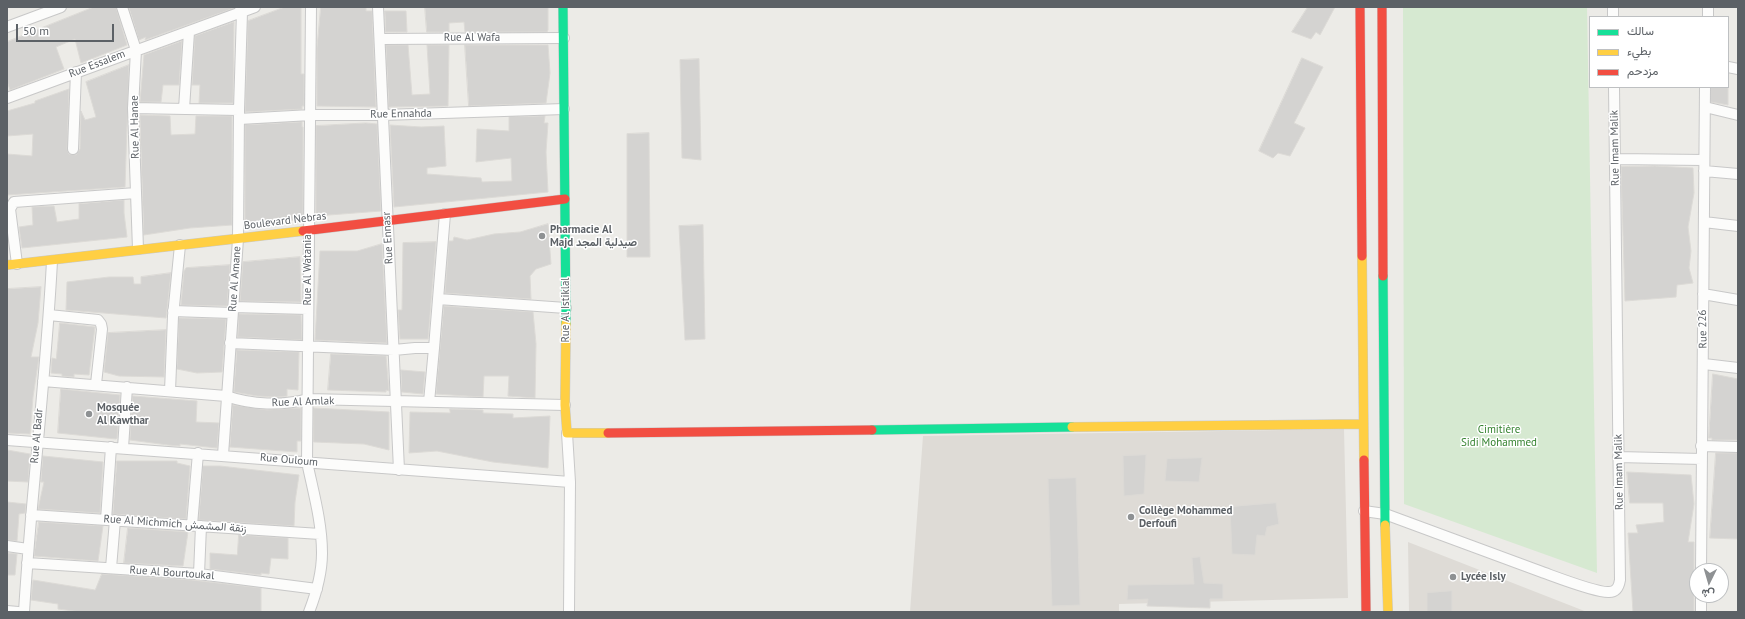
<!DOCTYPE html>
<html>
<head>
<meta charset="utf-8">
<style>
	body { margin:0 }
	#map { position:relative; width:1745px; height:619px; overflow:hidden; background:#ecebe7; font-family:"PT Sans",Vazirmatn,sans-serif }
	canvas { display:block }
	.frame { position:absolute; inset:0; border:8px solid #5c6166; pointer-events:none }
	.legend { position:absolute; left:1589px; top:16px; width:140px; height:72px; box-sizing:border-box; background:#fff; border:1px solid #bec0c2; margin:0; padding:5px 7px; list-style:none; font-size:12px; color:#5c6166 }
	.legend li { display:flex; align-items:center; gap:8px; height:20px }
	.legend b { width:20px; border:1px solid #bec0c2 }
	.north { position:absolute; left:1689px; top:563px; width:40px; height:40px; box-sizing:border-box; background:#fff; border:1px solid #bec0c2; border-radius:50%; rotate:185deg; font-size:11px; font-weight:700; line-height:16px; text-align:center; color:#5c6166 }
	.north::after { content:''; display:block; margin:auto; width:14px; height:18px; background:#8e9193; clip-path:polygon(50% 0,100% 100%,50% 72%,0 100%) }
	.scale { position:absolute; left:16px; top:24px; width:98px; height:18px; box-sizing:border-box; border:2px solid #5c6166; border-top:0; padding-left:5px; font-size:12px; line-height:14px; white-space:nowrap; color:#5c6166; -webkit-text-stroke:3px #fff; paint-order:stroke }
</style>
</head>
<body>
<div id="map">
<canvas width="1745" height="619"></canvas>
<div class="frame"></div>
<ul class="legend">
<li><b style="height:5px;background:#16e098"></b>سالك</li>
<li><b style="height:5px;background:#ffcf43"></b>بطيء</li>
<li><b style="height:5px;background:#f24e42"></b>مزدحم</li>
</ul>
<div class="north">ش</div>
<div class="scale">50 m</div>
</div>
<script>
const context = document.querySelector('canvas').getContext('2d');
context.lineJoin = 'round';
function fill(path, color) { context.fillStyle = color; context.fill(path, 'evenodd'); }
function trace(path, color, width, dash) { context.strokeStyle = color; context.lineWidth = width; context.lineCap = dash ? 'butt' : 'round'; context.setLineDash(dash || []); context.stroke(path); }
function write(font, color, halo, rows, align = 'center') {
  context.font = font + ' "PT Sans",Vazirmatn,sans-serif'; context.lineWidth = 3; context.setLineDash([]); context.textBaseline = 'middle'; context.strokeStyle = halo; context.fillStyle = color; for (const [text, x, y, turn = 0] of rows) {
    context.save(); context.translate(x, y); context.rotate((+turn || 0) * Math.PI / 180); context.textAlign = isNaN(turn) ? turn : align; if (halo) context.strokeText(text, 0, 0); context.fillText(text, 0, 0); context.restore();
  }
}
fill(new Path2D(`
	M1344 429 1348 598 1119 604V612H910L923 436Z
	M1408 542 1587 612H1409Z`), '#dedbd6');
fill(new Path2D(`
	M1403 7H1587L1597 573 1404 504Z`), '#d6e9d1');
const building = new Path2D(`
	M94 7H116L127 45 81 63 75 39 56 47 64 69 10 90 7 81V42Z
	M129 7H234V8L145 40 146 37 139 40Z
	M285 7H301V74H304V106H302V109L245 112 248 21Z
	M321 7H366V11H372L376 107 317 106V48Z
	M425 7H548V30L547 32H465L464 22 449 23V32H427Z
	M1308 7H1335L1320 35 1316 32 1311 39 1292 32Z
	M385 11H406L407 32H386Z
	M234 22 233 103H199L200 85H192L195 36Z
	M182 41 179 85H163L161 102H140L144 55Z
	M386 45H408L412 95 430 94 427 45H449L448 106 389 107Z
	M465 45H548L550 73 546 103 469 106Z
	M1302 58 1323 67 1294 123 1305 128 1290 156 1278 153 1273 158 1259 151Z
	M699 59 701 160 682 158 680 60Z
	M129 65 125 187 7 195V154L32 156 33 134 7 136V111L35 103V101L69 89 67 149 69 154 76 155 80 149 81 111 85 120 96 117 86 82Z
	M1711 87H1728V105L1711 102Z
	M140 115 170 116 171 135 195 134 196 116H232V225L190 228 144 235Z
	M545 116 544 123H548L546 152 548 192 394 207 390 125 421 127 444 126 446 166 427 168V174L481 178 482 182 512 181 511 158 476 162 477 129 509 131V117Z
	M302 122V127H303V220L245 222V125Z
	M366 123 377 124 381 211 316 216V126Z
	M649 133 650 257H627V134Z
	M1655 166 1693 168 1694 193 1688 227 1691 251 1689 268 1693 283 1677 285 1676 297 1625 301 1621 167Z
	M124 200V213L127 237 22 248 19 227 33 225 32 207 54 206 57 222 79 219V204Z
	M548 224 551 264 536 269 530 276 531 299 445 293 449 241H453L454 237 467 240 494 234 520 232Z
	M703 225 705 339 685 340 679 226Z
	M436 242 428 339H400L398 310H402L403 243Z
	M382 244 387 343 315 340 320 251H357Z
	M300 257 301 302 240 301 243 262Z
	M230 265 227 306 181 305 184 271 186 268Z
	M171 273 166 318 66 310 67 282 109 277H133L134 284H141V277Z
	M41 287 38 323 31 357H39L33 397 30 434 7 433V289Z
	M444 306 533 312 536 344 535 398 508 396 509 376H484L483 397 436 394Z
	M239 314 301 315 302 340 238 337Z
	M179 318 226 319 222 372 197 373 177 369Z
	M60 323 95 327 89 375 74 374V377L62 376V374L51 373 52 358 56 359Z
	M166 330 164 377 119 376 104 372 108 333Z
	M237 350 299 352 298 390 287 389V396L277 397 257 396 234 392Z
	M331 354 386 356 389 391 386 390V392L328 390Z
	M401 370 425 372 423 394 402 392Z
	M1713 374 1738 379V440H1712V438H1709Z
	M61 389 120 395 117 438 116 439 58 433Z
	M133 396 197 401 196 422 219 423 217 448 180 444V446L168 445 130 440Z
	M233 405 267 410 301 408V441H297V452L230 447Z
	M314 408 389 412V450L364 444 314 442Z
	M450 409 483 410V413L513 414V418L550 416 548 468 493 462 437 451 409 453 410 412 450 413Z
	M7 450 30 454 28 482 7 481Z
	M1716 453H1738V539L1710 538Z
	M1146 455 1144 494 1124 496 1123 456Z
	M43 456 103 462 100 513 38 509 44 482H41Z
	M1202 458 1199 482 1165 481 1167 459Z
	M117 461H177V463L190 466 186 519 113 514Z
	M203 466H220L299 475 295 502 294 526 199 520Z
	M1627 472 1691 475 1694 504 1688 542H1694V612H1633L1628 533H1638L1636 525 1664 522 1663 503H1630Z
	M1076 478 1080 605 1052 606 1048 479Z
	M7 502 26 504 25 513 19 514 17 541 7 540Z
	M1276 503 1279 524 1267 527 1265 536 1257 535 1255 555 1232 554 1230 507Z
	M39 522 103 526 98 561 34 556Z
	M128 528 188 532 183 566 124 563Z
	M239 535 288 538V559L271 558 269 574 261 573V575L210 569V553L237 555Z
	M7 553 17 554 15 575H7Z
	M1200 557 1204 583 1223 584V599H1210V608L1147 606 1148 599 1127 600 1128 585 1194 584 1192 558Z
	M102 574 192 580 261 588V612H81L58 609V604L31 600 33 580 95 590Z
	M1452 591V612H1427V593Z`);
fill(building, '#d4d3d1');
trace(building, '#dcdad6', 1);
const street = new Path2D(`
	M122 7 136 50 133 108 138 249
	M378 7 399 470
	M1613 7V17
	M1708 17V7
	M7 27 61 7
	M381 39 564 38
	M1728 67 1738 69
	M7 98 255 7
	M1705 107 1738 115
	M133 108 239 110
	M184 109 189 32
	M239 119 311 115H383L564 109
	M73 149 76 72
	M1615 159 1704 160
	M1704 171 1738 174
	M1704 222 1738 226
	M17 264 10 209 14 202 136 193
	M1703 294 1738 300
	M438 299 566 308
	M233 307 308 309
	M173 311 232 313
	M49 315 98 320 101 324 102 329 96 384
	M230 343 394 350 415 348H434L445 214
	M1704 364 1738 368
	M43 381 226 396C252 405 282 406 308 399L565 405
	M170 391 173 316 180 245
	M429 402 434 348
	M567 433 570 482 569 612
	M7 440 570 482
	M1701 446 1738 447
	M123 448 127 387
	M223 455 238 239 239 110 242 12 240 7
	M1618 457 1702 459
	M1364 511 1385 514C1437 533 1490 553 1542 572 1556 577 1597 593 1609 592 1617 592 1619 586 1620 580L1614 87
	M31 515 320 534
	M106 520 111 447
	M192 525 198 453
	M7 546 28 549
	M27 563 199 574 317 589
	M111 568 115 520
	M1701 571 1705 87
	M199 574 201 526
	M7 611 18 612
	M24 612C31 495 46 378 52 261
	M309 612C316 594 322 572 322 553 322 522 313 491 307 462L311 7
	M1701 612V595`);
const fast = new Path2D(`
	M563 7 566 323
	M1383 276 1385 525
	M872 430 1072 427`);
const slow = new Path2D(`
	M1362 256 1364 460
	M7 265 303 231
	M566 323 565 405 567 433H608
	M1072 427 1363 424
	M1385 525 1388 612`);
const jam = new Path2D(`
	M1360 7 1362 256
	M1382 7 1383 276
	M303 231 565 199
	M608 433 872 430
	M1364 460 1366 612`);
trace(street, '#c8c8c8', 12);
trace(fast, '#c8c9c9', 10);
trace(slow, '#c8c9c9', 10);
trace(jam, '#c8c9c9', 10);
trace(street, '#fcfcfb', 10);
trace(fast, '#16e098', 9);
trace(slow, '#ffcf43', 9);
trace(jam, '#f24e42', 9);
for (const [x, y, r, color] of [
	[542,236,4,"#8e9193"],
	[89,414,4,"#8e9193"],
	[1131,517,4,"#8e9193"],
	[1453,577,4,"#8e9193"]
]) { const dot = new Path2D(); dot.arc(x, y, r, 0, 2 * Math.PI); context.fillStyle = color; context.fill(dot); trace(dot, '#fff', 1.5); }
write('11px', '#5c6166', '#fff', [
	["Rue Al Wafa",472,38],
	["Rue Essalem",97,64,-21],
	["Rue Ennahda",401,114,-1],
	["Rue Al Hanae",135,127,-91],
	["Rue Imam Malik",1615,148,-91],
	["Boulevard Nebras",285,221,-7],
	["Rue Ennasr",388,238,-93],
	["Rue Al Watania",308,270,-90],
	["Rue Al Amane",235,279,-86],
	["Rue Al Istiklal",566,310,-90],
	["Rue 226",1703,329,-91],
	["Rue Al Amlak",303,402,-2],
	["Rue Al Badr",37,436,-85],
	["Rue Ouloum",289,460,5],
	["Rue Imam Malik",1619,472,-91],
	["Rue Al Michmich زنقة المشمش",175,524,4],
	["Rue Al Bourtoukal",172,573,4]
]);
write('bold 11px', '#5c6166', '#fff', [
	["Pharmacie Al",550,230],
	["Majd صيدلية المجد",550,243],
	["Mosquée",97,408],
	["Al Kawthar",97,421],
	["Collège Mohammed",1139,511],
	["Derfoufi",1139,524],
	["Lycée Isly",1461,577]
], 'left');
write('11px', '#34822f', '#fff', [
	["Cimitière",1499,430],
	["Sidi Mohammed",1499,443]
]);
</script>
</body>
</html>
